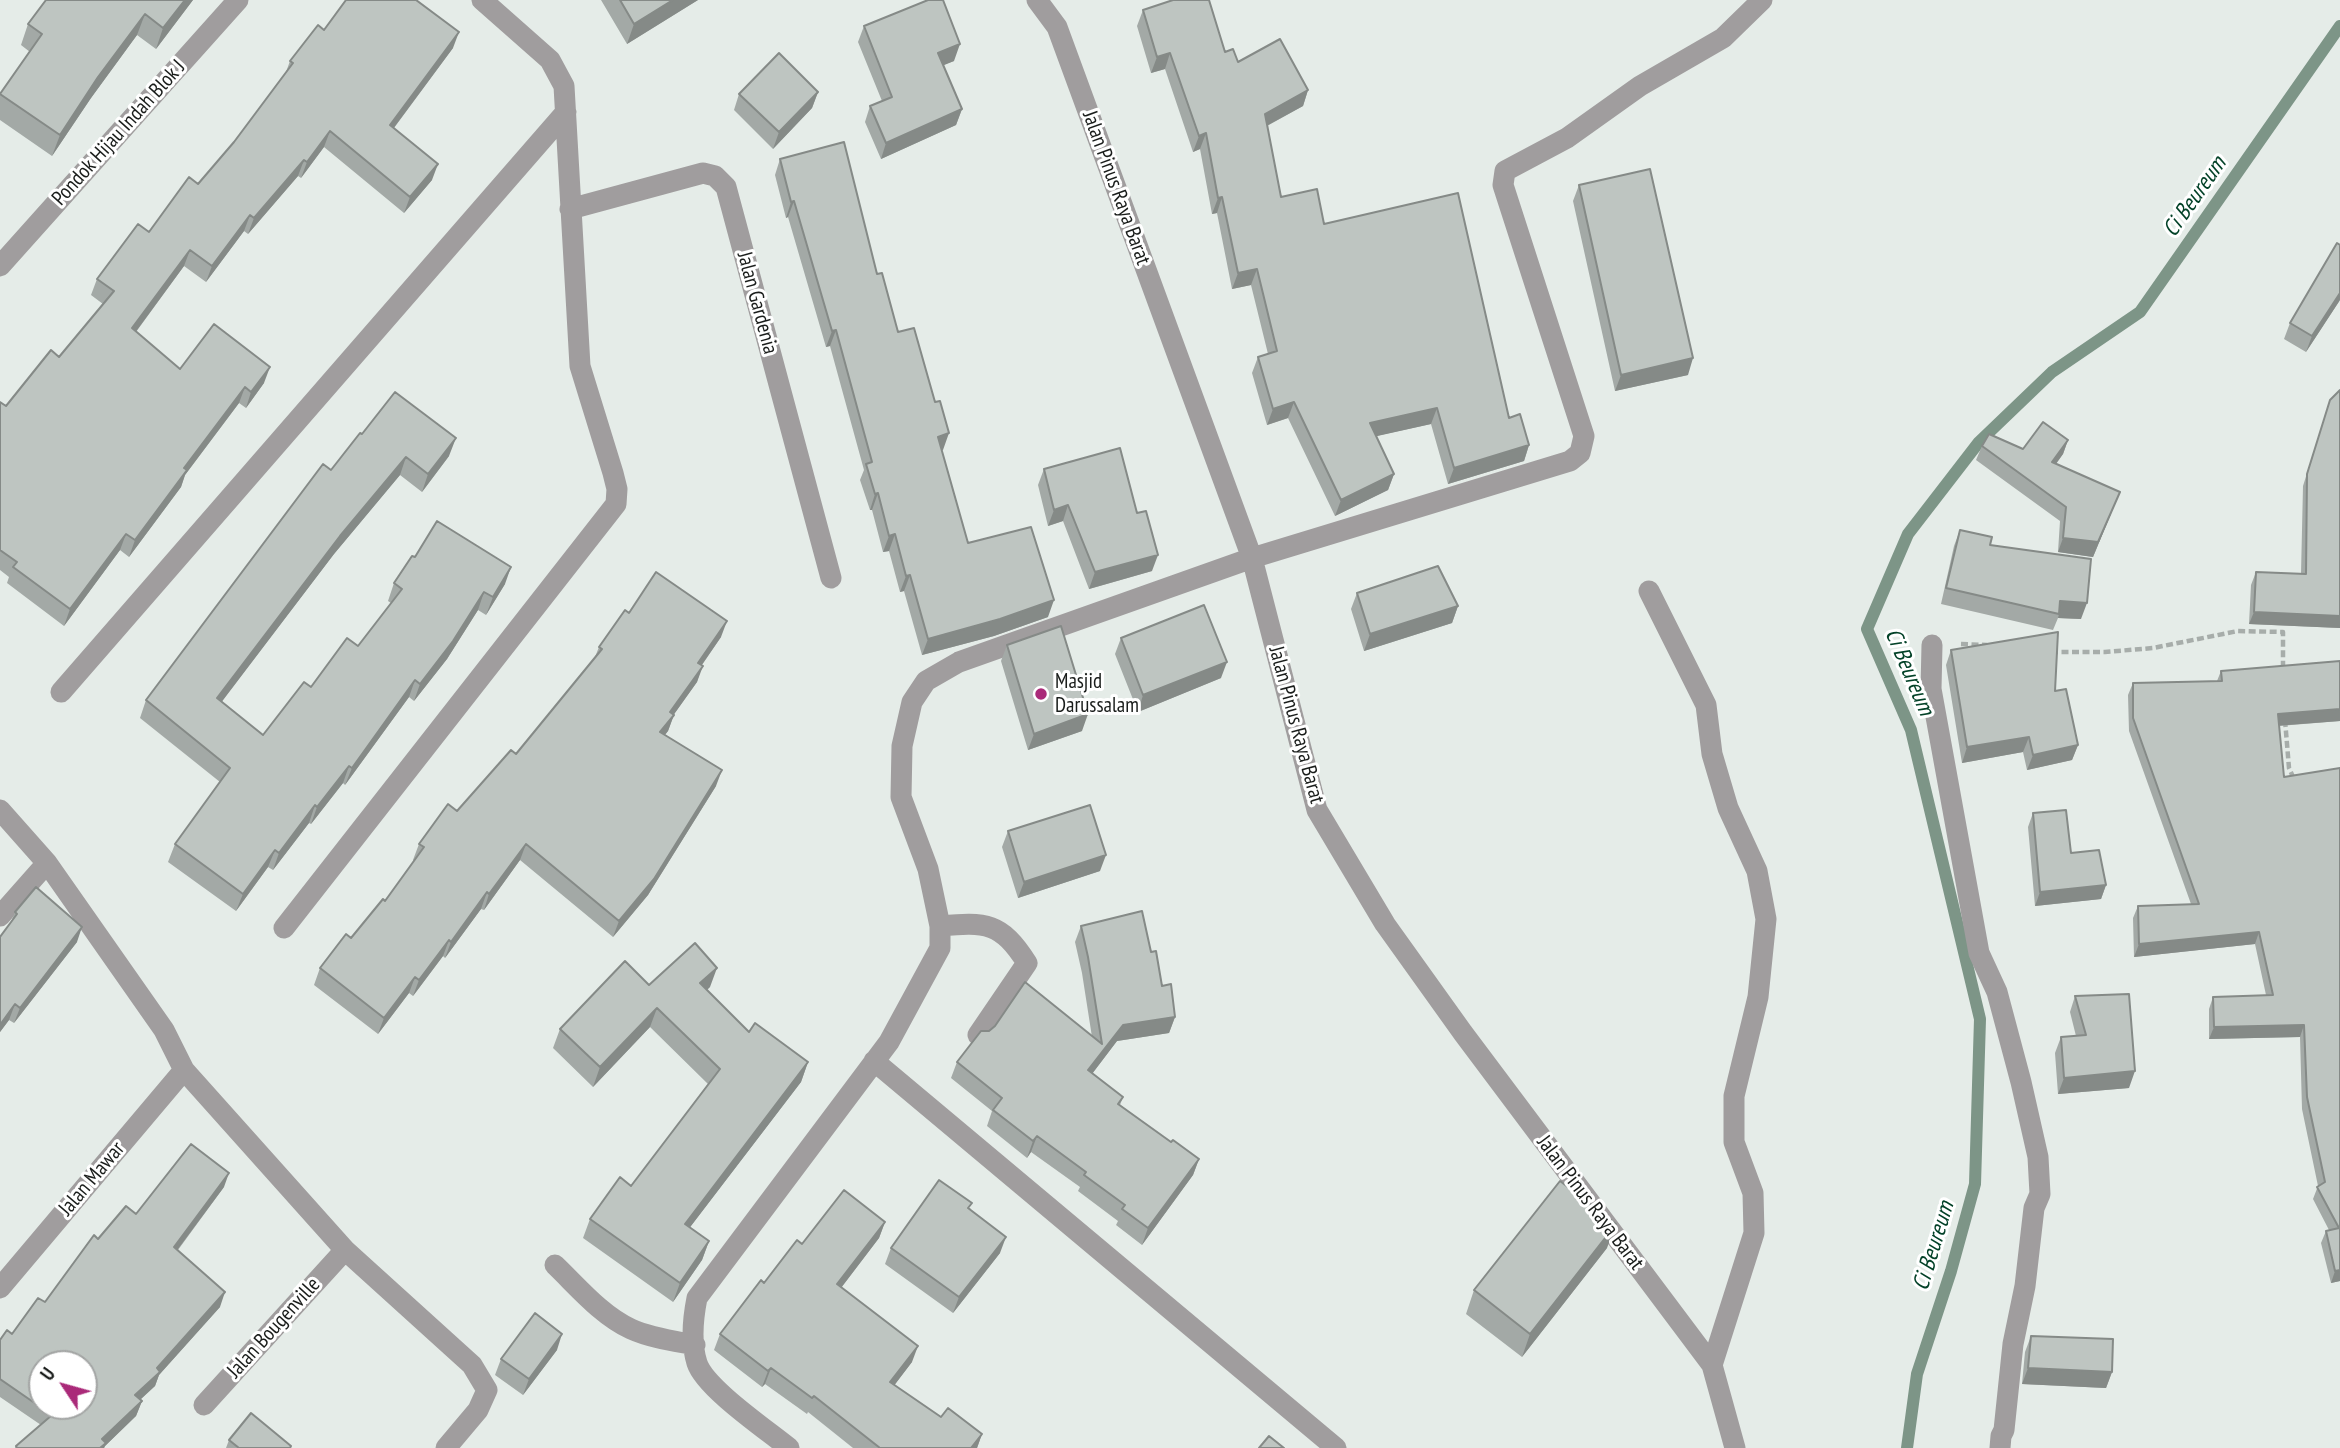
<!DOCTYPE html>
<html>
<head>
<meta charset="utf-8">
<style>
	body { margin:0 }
	#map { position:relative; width:2340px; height:1448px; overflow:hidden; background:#e5ece8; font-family:"PT Sans Narrow",sans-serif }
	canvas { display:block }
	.north { position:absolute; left:28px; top:1350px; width:70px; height:70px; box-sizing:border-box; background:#fff; border:2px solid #a3a5a4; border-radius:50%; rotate:306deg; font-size:19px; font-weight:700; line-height:28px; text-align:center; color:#1a1d1b }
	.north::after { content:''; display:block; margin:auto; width:24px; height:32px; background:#aa2a79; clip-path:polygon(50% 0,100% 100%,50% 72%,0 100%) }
</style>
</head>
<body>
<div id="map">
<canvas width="2340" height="1448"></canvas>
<div class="north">U</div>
</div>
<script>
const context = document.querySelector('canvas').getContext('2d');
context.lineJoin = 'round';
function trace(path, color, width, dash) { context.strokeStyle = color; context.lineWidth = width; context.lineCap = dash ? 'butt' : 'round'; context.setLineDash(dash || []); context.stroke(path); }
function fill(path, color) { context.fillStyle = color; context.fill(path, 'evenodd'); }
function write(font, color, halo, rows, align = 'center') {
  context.font = font + ' "PT Sans Narrow",sans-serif'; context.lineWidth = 6; context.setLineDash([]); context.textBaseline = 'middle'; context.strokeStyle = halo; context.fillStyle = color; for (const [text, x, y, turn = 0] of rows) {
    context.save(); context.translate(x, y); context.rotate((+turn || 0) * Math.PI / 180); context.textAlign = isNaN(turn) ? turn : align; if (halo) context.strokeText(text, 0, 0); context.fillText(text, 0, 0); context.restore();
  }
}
trace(new Path2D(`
	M1907 1448 1917 1374 1951 1271 1975 1184 1980 1019 1911 730 1867 629 1908 534 1979 442 2052 372 2140 312 2340 26`), '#7d9587', 12);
trace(new Path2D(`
	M1961 644 1987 645
	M2051 652H2105L2153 648 2238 631 2283 632V669
	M2285 720 2289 768 2294 779`), '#a7adaa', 4.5, [7, 3.5]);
trace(new Path2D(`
	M1037 0 1057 27 1252 558 1317 810 1385 924 1463 1033 1712 1365 1735 1448
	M570 209 703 173 715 176 726 187 831 578
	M0 266 238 0
	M1649 591 1706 705 1712 754 1728 808 1757 871 1766 919 1758 997 1734 1096V1142L1753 1193 1754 1233 1712 1365
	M1932 645 1931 689 1979 953 1997 992 2021 1082 2038 1157 2040 1194 2034 1208 2025 1286 2013 1344 2004 1430 2001 1436 2000 1448
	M61 692 566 112
	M0 810 47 863 164 1030 184 1070 345 1250 472 1365 487 1390 478 1410 446 1448
	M0 916 47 863
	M940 926C986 922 1001 922 1027 963L978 1035
	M284 928 616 504 617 489 613 473 580 366 564 86 550 60 482 0
	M874 1061 1336 1448
	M555 1265C578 1287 601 1315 631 1329 651 1338 674 1341 695 1345
	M0 1288 184 1070
	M204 1405 345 1250
	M789 1448C767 1430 705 1388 697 1363 691 1344 693 1318 697 1298L889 1042 940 948V926L928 869 901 797 902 746 912 702 926 681 959 662 1252 558 1570 461 1580 453 1584 436 1503 185 1505 171 1567 138 1640 86 1723 38 1762 0`), '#a09d9e', 21);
fill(new Path2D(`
	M46 0H193L156 49 137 35 91 98 52 156 0 120V94L30 52 21 45 28 24Z
	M601 0H698L627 44Z
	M1143 10 1225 52 1238 62 1308 90 1303 106 1267 126 1281 197 1324 224 1509 418 1529 445 1524 461 1448 484 1431 424 1376 436 1394 474 1388 490 1335 516 1288 418 1267 425 1252 373 1258 357 1268 354 1251 285 1232 289 1217 213 1212 214 1200 149 1193 152 1165 69 1151 73 1137 26Z
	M864 26 954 61 943 65 962 109 956 125 881 159 865 122 870 106 882 101 858 42Z
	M324 30 453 48 394 128 432 180 404 213 324 147 301 178 298 176 248 234 244 231 206 282 184 266 136 332 180 369 264 383 246 408 239 403 185 475 181 487 129 557 120 550 64 626 7 583 9 577 0 570V402L6 406 59 357 103 304 91 295 97 279 149 232 198 184 234 142 286 72 290 61Z
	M818 92 812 108 773 149 734 110 739 94Z
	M780 159 877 274 943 450H942L968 543 1048 617 994 636 922 655 904 591 900 592 889 551 883 552 872 510H870L860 480 864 470 830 346 826 347 788 217 786 218 775 175Z
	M1579 185 1688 375 1615 391 1573 201Z
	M2340 300 2306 352 2284 339 2290 323Z
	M2340 390V628L2249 624 2251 585 2256 572 2301 574 2303 486 2330 400Z
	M362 434 449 456 422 492 400 475 334 554 221 702 263 735 311 687 358 646 391 603 388 601 394 583 415 557 505 584 486 615 478 610 447 659 414 701 409 697 345 785 343 783 311 824 309 823 273 870 268 867 236 911 168 862 175 844 220 782 140 718 146 700 331 470Z
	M2068 440 2063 454 2056 464 2120 492 2093 557 2058 552 2060 521 1976 460 1982 446 2023 449Z
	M1044 469 1137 513 1152 571 1089 589 1063 521 1048 526 1038 485Z
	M1960 530 1990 545 2081 619 2058 618 2053 630 1941 604 1954 546Z
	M1357 593 1458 606 1452 623 1364 651 1351 609Z
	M629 613 721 637 702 665 697 682 674 714 668 731 665 735 716 786 648 895 613 937 520 860 484 910 481 909 445 958 443 956 413 996 409 993 378 1034 314 985 320 968 351 938 385 901 414 861 413 860 419 844 457 811 516 754 595 657 599 647Z
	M1121 638 1221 678 1138 712 1115 654Z
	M1007 645 1082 731 1028 750 1001 661Z
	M1951 650 2055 691 2078 745 2072 760 2027 770 2023 752 1962 763 1946 665Z
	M2340 661V721L2279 726 2284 777 2340 768V1281L2331 1283 2321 1243 2326 1231 2329 1230 2313 1199 2318 1186 2302 1109 2300 1037 2209 1039V1009L2213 997 2266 995 2255 944 2134 957 2133 918 2138 906 2191 904 2129 731 2128 695 2133 683 2217 681 2221 671Z
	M2033 813 2071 853 2106 885 2101 899 2035 906 2028 827Z
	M1008 831 1100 871 1018 898 1002 847Z
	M15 912 77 942 14 1023 9 1020 0 1032V937L11 922Z
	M1081 926 1151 952 1162 986 1175 1017 1169 1033 1117 1041 1092 1074 1123 1097 1120 1105 1171 1142 1199 1159 1193 1175 1142 1245 1116 1225 1118 1221 1078 1191 1080 1187 1031 1152 1027 1158 987 1126 992 1111 951 1078 957 1062 1092 1037 1082 973 1075 942Z
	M710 987 707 990 749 1032 808 1062 801 1082 690 1227 709 1241 702 1260 673 1302 583 1238 590 1219 631 1186 708 1084 650 1027 593 1087 553 1048 560 1029Z
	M2075 996 2129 1088 2058 1094 2055 1053 2061 1037 2076 1036 2070 1012Z
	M224 1187 178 1250 220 1307 159 1375 155 1386 140 1400 142 1401 136 1416 105 1446 104 1448H15L16 1446 41 1425 0 1397V1340L12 1334 45 1302 98 1239Z
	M970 1208 1000 1253 953 1313 885 1264 891 1248Z
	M885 1222 879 1238 841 1288 912 1362 894 1385 941 1417 982 1434 977 1448H853L808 1412 807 1414 765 1384 762 1387 714 1350 720 1334 764 1283 802 1244Z
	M1607 1248 1522 1357 1466 1314 1474 1290Z
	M2031 1336 2112 1372 2106 1388 2022 1384 2025 1352Z
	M557 1350 523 1395 495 1375 501 1359Z
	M229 1440 291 1446V1448H226Z`), '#a3a9a6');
fill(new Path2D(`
	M185 0H193L156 49 163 28Z
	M673 0H698L627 44 634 24Z
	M145 14 137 35 91 98 52 156 60 135 98 77Z
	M459 32 453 48 384 141 390 125Z
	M960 44 954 61 932 70 938 53Z
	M1170 53 1165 69 1151 73 1157 57Z
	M1308 90 1303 106 1259 130 1265 114Z
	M818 92 812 108 773 149 779 132Z
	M962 109 956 125 881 159 886 143Z
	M330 131 324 147 301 178 307 162Z
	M1206 133 1200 149 1193 152 1199 136Z
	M304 160 298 176 248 234 254 218Z
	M438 164 432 180 404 213 410 197Z
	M1222 197 1217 213 1212 214 1218 198Z
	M794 201 788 217 786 218 791 202Z
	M250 215 244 231 206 282 212 266Z
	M190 250 184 266 126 345 132 328Z
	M1257 269 1251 285 1232 289 1238 273Z
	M2340 293V300L2306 352 2312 336Z
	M836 330 830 346 826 347 832 331Z
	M1693 358 1688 375 1615 391 1621 375Z
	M270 367 264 383 246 408 251 392Z
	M245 387 239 403 185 475 181 487 129 557 135 540 184 468Z
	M1294 402 1288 418 1267 425 1273 409Z
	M1437 408 1431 424 1364 439 1370 423Z
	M949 433 943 450 932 453 938 437Z
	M456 438 449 456 422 492 428 474Z
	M2068 440 2063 454 2047 476 2052 462Z
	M1529 445 1524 461 1448 484 1454 468Z
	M406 457 400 475 334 554 211 716 217 698 340 536Z
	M1394 474 1388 490 1335 516 1341 500Z
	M2120 492 2093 557 2058 552 2063 538Z
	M878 493 872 510H870L875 494Z
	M1068 505 1063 521 1048 526 1054 510Z
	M126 534 120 550 64 626 70 609Z
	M895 534 889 551 883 552 889 536Z
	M1158 555 1152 571 1089 589 1095 572Z
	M511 567 505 584 486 615 493 597Z
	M910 575 904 591 900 592 906 576Z
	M484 592 478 610 447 659 414 701 420 684Z
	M1054 600 1048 617 994 636 922 655 928 639Z
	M2060 601 2087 603 2081 619 2058 618 2059 614Z
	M1458 606 1452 623 1364 651 1370 634Z
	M2254 612 2340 616V628L2249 624Z
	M727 621 721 637 692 679 698 663Z
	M1227 662 1221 678 1138 712 1143 695Z
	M703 666 697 682 670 720 674 715 668 731 654 748 660 732 670 712Z
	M415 680 409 697 345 785 352 768Z
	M2340 709V721L2274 726 2278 714Z
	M1088 714 1082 731 1028 750 1034 734Z
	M2029 737 2023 752 1962 763 1967 747Z
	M2078 745 2072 760 2027 770 2033 755Z
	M349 766 343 783 311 824 317 807Z
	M722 770 716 786 648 895 613 937 619 921Z
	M315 805 309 823 273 870 279 853Z
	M526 844 520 860 484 910 489 894Z
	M275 850 268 867 236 911 243 894Z
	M1106 855 1100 871 1018 898 1024 882Z
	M2106 885 2101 899 2035 906 2040 892Z
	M487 892 481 909 445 958 451 942Z
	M82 927 77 942 14 1023 20 1008Z
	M2259 932 2255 944 2134 957 2139 944Z
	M449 940 443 956 413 996 419 980Z
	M717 968 710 987 693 1002 700 983Z
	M415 977 409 993 378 1034 384 1018Z
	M15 1004 9 1020 0 1032V1025Z
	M657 1008 650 1027 593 1087 600 1067Z
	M1175 1017 1169 1033 1117 1041 1082 1087 1088 1070 1123 1025Z
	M2304 1025 2300 1037 2209 1039 2214 1027Z
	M808 1062 801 1082 678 1243 685 1224Z
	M2135 1071 2129 1088 2058 1094 2064 1078Z
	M1037 1136 1031 1152 1027 1158 1033 1141Z
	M1199 1159 1193 1175 1142 1245 1148 1228Z
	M229 1173 224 1187 169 1261 174 1247Z
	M885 1222 879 1238 831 1301 837 1284Z
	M1616 1224 1607 1248 1522 1357 1530 1334Z
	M1006 1237 1000 1253 953 1313 959 1297Z
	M709 1241 702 1260 673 1302 680 1283Z
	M2340 1270V1281L2331 1283 2335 1271Z
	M225 1292 220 1307 159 1375 155 1386 130 1409 135 1395 157 1368Z
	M562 1334 557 1350 523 1395 529 1379Z
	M918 1346 912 1362 884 1399 890 1382Z
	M771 1368 765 1384 762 1387 768 1371Z
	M2028 1368 2112 1372 2106 1388 2022 1384Z
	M142 1401 136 1416 105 1446 104 1448H99L102 1439Z
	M982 1434 977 1448H971Z`), '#858a87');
const building = new Path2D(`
	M46 0H185L163 28 145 14 98 77 60 135 0 94 42 34 28 24Z
	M346 0H416L459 32 390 125 438 164 410 197 330 131 307 162 304 160 254 218 250 215 212 266 190 250 132 328 180 369 214 324 270 367 251 392 245 387 184 468 187 470 135 540 126 534 70 609 13 567 17 562 0 550V402L6 406 51 350 59 357 114 291 97 279 138 224 149 232 189 177 198 184 234 142 293 63 290 61 318 25 324 30Z
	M620 0H673L634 24Z
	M928 0H943L960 44 938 53 962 109 886 143 870 106 892 97 864 26Z
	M1173 0H1209L1225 52 1233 49 1238 62 1280 39 1308 90 1265 114 1281 197 1317 189 1324 224 1458 193 1509 418 1520 414 1529 445 1454 468 1437 408 1370 423 1394 474 1341 500 1294 402 1273 409 1258 357 1277 351 1257 269 1238 273 1222 197 1218 198 1206 133 1199 136 1170 53 1157 57 1143 10Z
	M779 53 818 92 779 132 739 94Z
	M844 142 877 274 882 273 898 332 914 328 935 402 940 401 949 433 938 437 968 543 1031 527 1054 600 1000 619 928 639 910 575 906 576 895 534 889 536 878 493 875 494 866 464 872 462 836 330 832 331 794 201 791 202 780 159Z
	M1650 169 1693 358 1621 375 1579 185Z
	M2337 243 2340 245V293L2312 336 2290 323Z
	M2340 390V616L2254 612 2256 572 2306 574 2307 474 2330 400Z
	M395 392 456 438 428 474 406 457 340 536 217 698 263 735 304 682 311 687 347 638 358 646 402 589 394 583 412 556 415 557 437 521 511 567 493 597 484 592 453 641 420 684 415 680 352 768 349 766 317 807 315 805 279 853 275 850 243 894 175 844 230 768 146 700 323 464 331 470 360 433 362 434Z
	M2043 422 2068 440 2052 462 2120 492 2098 542 2063 538 2066 507 1982 446 1989 434 2023 449Z
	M1120 448 1137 513 1146 511 1158 555 1095 572 1068 505 1054 510 1044 469Z
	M1960 530 1992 537 1990 545 2091 559 2087 603 2060 601 2059 614 1946 588Z
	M1438 566 1458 606 1370 634 1357 593Z
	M656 572 727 621 698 663 703 666 670 712 674 715 660 732 722 770 654 879 619 921 526 844 489 894 487 892 451 942 449 940 419 980 415 977 384 1018 320 968 346 934 351 938 383 899 385 901 424 847 419 844 448 804 457 811 511 750 516 754 602 649 599 647 625 610 629 613Z
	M1204 605 1227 662 1143 695 1121 638Z
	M1061 626 1088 714 1034 734 1007 645Z
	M2058 632 2055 691 2066 689 2078 745 2033 755 2029 737 1967 747 1951 650Z
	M2340 661V709L2278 714 2284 777 2340 768V1270L2335 1271 2326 1231 2339 1228 2317 1187 2325 1182 2307 1097 2304 1025 2214 1027 2213 997 2273 995 2259 932 2139 944 2138 906 2199 904 2133 718V683L2222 681 2221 671Z
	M1090 805 1106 855 1024 882 1008 831Z
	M2066 810 2071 853 2099 850 2106 885 2040 892 2033 813Z
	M36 887 82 927 20 1008 15 1004 0 1025V937L17 914 15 912Z
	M1142 911 1151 952 1156 951 1162 986 1171 984 1175 1017 1123 1025 1088 1070 1123 1097 1118 1104 1171 1142 1173 1140 1199 1159 1148 1228 1122 1209 1125 1205 1084 1175 1086 1172 1037 1136 1033 1141 993 1110 1002 1098 957 1062 981 1031H989L995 1026 1025 982 1102 1044 1088 957 1081 926Z
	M695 943 717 968 700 983 749 1032 755 1023 808 1062 685 1224 709 1241 680 1283 590 1219 620 1177 631 1186 720 1069 657 1008 600 1067 560 1029 625 961 649 985Z
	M2129 994 2135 1071 2064 1078 2061 1037 2086 1035 2075 996Z
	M191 1144 229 1173 174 1247 225 1292 157 1368 160 1372 135 1395 142 1401 102 1439 106 1443 100 1448H17L16 1446 52 1415 0 1379V1340L7 1330 12 1334 38 1298 45 1302 94 1235 98 1239 126 1206 136 1214ZM42 1364H84V1406H42Z
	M939 1180 972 1203 968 1208 1006 1237 959 1297 891 1248Z
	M1560 1181 1616 1224 1530 1334 1474 1290Z
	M844 1190 885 1222 837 1284 918 1346 890 1382 941 1417 948 1408 982 1434 971 1448H880L814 1396 812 1398 771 1368 768 1371 720 1334 761 1280 764 1283 797 1240 802 1244Z
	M535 1313 562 1334 529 1379 501 1359Z
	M2031 1336 2113 1339 2112 1372 2028 1368Z
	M251 1413 291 1446 290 1448H239L229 1440Z
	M1269 1436 1284 1448H1259Z`);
fill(building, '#bec5c1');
trace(building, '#858a87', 2);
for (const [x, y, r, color] of [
	[1041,694,7,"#aa2a79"]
]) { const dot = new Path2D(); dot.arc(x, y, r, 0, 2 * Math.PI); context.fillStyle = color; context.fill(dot); trace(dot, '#fff', 2.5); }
write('21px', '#1a1d1b', '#fff', [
	["Pondok Hijau Indah Blok J",119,133,-48],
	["Jalan Pinus Raya Barat",1116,188,70],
	["Jalan Gardenia",757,303,75],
	["Jalan Pinus Raya Barat",1296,725,75],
	["Jalan Mawar",92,1179,-50],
	["Jalan Pinus Raya Barat",1590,1203,53],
	["Jalan Bougenville",274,1328,-48]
]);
write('21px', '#1a1d1b', '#fff', [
	["Masjid",1055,682],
	["Darussalam",1055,706]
], 'left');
write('italic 23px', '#034228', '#fff', [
	["Ci Beureum",2195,197,-55],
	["Ci Beureum",1909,672,67],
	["Ci Beureum",1934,1246,-73]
]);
</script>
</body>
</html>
